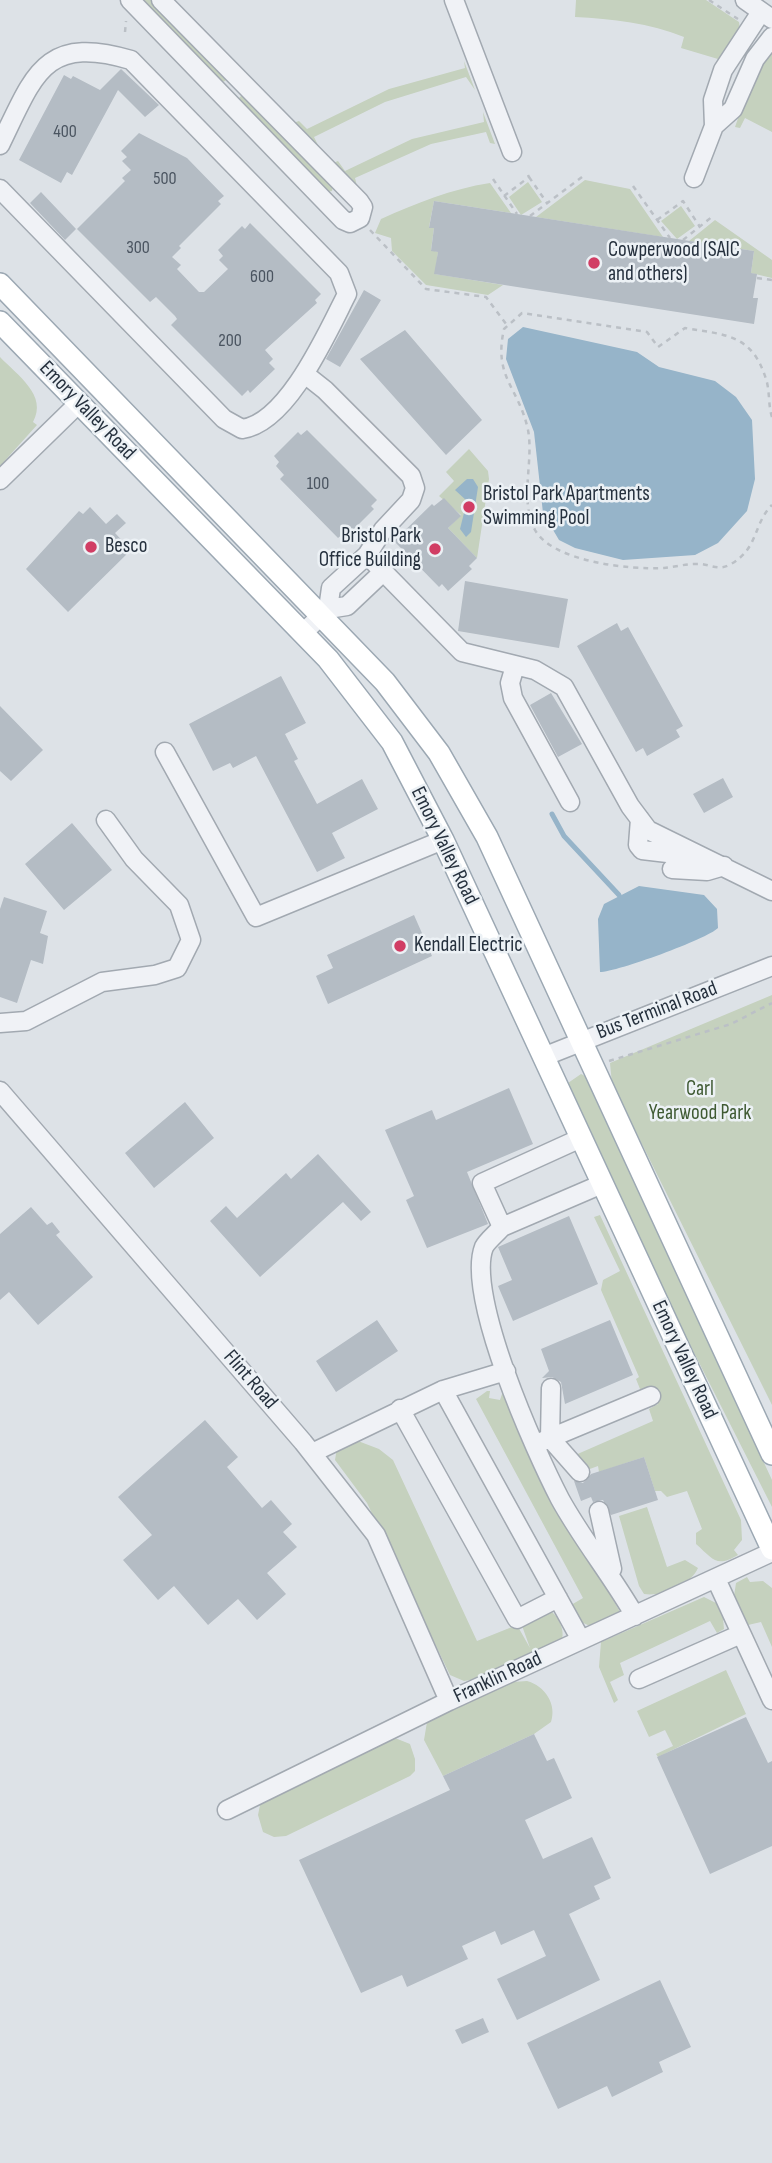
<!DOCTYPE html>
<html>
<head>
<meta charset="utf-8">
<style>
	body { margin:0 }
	canvas { display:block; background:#dde2e7 }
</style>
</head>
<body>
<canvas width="772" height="2163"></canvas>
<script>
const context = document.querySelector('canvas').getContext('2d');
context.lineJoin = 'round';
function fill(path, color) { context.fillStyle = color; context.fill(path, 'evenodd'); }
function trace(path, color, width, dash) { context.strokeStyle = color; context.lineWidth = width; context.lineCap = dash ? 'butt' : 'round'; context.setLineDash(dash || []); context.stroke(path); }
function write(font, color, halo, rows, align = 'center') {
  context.font = font + ' "Sofia Sans Condensed",sans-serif'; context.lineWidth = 5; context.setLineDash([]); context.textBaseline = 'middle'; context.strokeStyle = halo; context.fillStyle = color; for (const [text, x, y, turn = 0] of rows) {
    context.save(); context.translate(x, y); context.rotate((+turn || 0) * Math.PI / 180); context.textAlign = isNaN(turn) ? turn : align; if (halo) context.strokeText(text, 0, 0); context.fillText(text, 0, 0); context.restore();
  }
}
fill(new Path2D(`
	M140 0H153L227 77 225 81 222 82Z
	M576 0H706L739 22 740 29 718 59 681 48 684 37C650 23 612 19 575 17Z
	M772 53V132L745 118 740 128 735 127 751 81 768 54Z
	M464 61 475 90 466 77 385 102 314 137 320 149 293 123 299 121 307 129 389 89 465 68Z
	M243 94 333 185 332 191 327 192 238 99Z
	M483 112 495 144 490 143 486 132 431 144 355 178 358 190 333 163 338 161 345 171 412 139 484 122Z
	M585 180 630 189 663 237 536 217Z
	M528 182 542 202 521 215 509 197Z
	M490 183 511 213 434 201 429 227 434 228 431 250 438 252 435 274 503 285 488 295 426 285 392 251 391 238 375 233 381 219C417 203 451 189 490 183Z
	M681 206 695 226 677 239 661 221Z
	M715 220 772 260V278L751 273 754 251 689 241Z
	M0 357C17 375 48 395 33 422L37 425 0 466Z
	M469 449 488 471 489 479 477 558 448 528 461 515 439 496 454 481 446 472Z
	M772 995V1405L612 1084 610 1063Z
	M581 1074 585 1076 772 1480V1507L675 1315 571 1090 568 1083Z
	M600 1215 741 1520 742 1540 734 1550 738 1555C716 1568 713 1559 696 1544V1533L702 1529 687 1491 667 1497 661 1491H655L644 1457 599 1472 598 1466 587 1470 573 1456 653 1421 649 1409 658 1404 651 1388 640 1389 636 1379 639 1377 601 1290 603 1280 620 1271 594 1217Z
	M487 1391H490L489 1398 500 1400 502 1394 505 1395 549 1498 574 1531 620 1612 590 1626 581 1622 571 1605 583 1598 476 1399Z
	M358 1441 379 1449 393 1460 477 1641 517 1625 530 1648 521 1623 550 1611C558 1615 565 1630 562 1639L476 1679 464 1681 450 1675 367 1503 335 1460 337 1448Z
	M647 1507 667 1567 685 1560 698 1568C691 1585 661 1597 644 1594L639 1586 619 1516Z
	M747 1577 750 1582 763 1581 772 1588V1647L761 1622 748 1625 734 1596 736 1583Z
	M704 1597 716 1603 723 1618 724 1629 717 1633 710 1621 620 1663 624 1675 610 1682 618 1700 614 1703 599 1667 601 1642Z
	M726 1670 746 1714 658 1757 656 1754 673 1746 665 1730 649 1737 637 1711Z
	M527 1681C545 1686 557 1704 551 1722L534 1734 443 1776 424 1740 427 1722 513 1682Z
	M395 1738 410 1744 415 1759V1771L410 1776 286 1836 274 1837 263 1832 258 1815 261 1800Z`), '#c5d1be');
fill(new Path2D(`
	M523 327 637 352 659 367 715 381 736 397 752 420 755 479 747 511 718 543 695 555 623 560 575 548 559 540 543 513 534 432 506 359 508 339Z
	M467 479H473L478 487 471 532 466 537 460 529 467 501 455 490Z
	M639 886 704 895 717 909 718 928C707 939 617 972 600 972L598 919 604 904Z`), '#96b4c9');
trace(new Path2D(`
	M552 814 564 836 619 895`), '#96b4c9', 5);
fill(new Path2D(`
	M121 69 159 105 145 117 118 90 72 175 67 172 61 183 19 160 64 75 71 79 73 76 100 90Z
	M139 133 187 158 224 196 218 201 221 204 179 246 181 248 172 257 181 265 177 269 199 292H204L228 269 219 260 223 256 218 250 242 226 245 229 250 223 321 294 315 300 317 303 265 350 273 359 269 363 275 369 250 393 248 390 242 396 171 325 177 319 175 316 156 297 150 302 77 229 125 181 122 178 131 170 122 161 127 157 121 151Z
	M41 192 76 229 65 240 30 203Z
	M434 201 754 251 751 273 757 274 753 298H758L754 324 434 274 438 252 431 251 434 228H429Z
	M364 290 381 300 340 367 326 359Z
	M405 330 482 420 446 455 360 359Z
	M307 430 377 500 371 506 374 509 347 536 344 533 338 538 280 479 284 475 276 466 279 462 274 456 298 432 301 435Z
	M444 498 461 516 448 528 477 558 469 566 472 569 448 591 442 584 439 587 394 541 432 504 434 506Z
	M90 507 106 524 117 514 126 523 115 533 131 550 68 612 26 569 79 511 83 514Z
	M465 581 568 599 559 648 458 631Z
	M617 623 621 631 628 627 683 726 676 730 680 737 647 756 643 748 636 752 577 646Z
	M281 676 306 723 285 734 298 759 294 761 317 804 362 779 378 809 332 833 345 858 317 872 256 756 233 768 230 763 213 771 189 724Z
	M551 693 582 744 558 757 530 705Z
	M0 706 43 750 11 781 0 771Z
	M723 778 733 797 704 813 693 794Z
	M72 823 112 870 64 910 25 864Z
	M4 897 47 911 40 933 48 936 43 964 31 960 17 1003 0 997V909Z
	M414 915 432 956 328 1004 316 976 333 968 327 955Z
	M509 1088 533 1144 467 1172 488 1224 427 1248 406 1200 414 1196 385 1130 432 1110 436 1120Z
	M185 1102 214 1138 154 1188 125 1153Z
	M318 1154 371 1212 361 1221 343 1202 260 1277 210 1221 226 1206 237 1218 286 1173 291 1179Z
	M31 1207 47 1225 52 1222 60 1232 56 1235 93 1277 38 1325 9 1292 0 1300V1234Z
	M569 1216 598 1284 513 1321 498 1286 512 1280 498 1247Z
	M377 1320 398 1351 336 1392 316 1361Z
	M610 1320 633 1375 565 1404 561 1382 552 1377 542 1378 549 1371 541 1349Z
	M205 1420 238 1457 227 1467 262 1508 271 1500 292 1524 283 1532 297 1547 267 1573 286 1594 257 1620 238 1599 208 1625 174 1586 158 1600 123 1560 152 1535 118 1497Z
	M644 1457 658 1500 611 1515 603 1500 593 1502 591 1497 581 1501 574 1481 583 1483 591 1474Z
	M746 1717 768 1763 772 1761V1846L710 1874 657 1757Z
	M534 1734 547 1761 554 1758 572 1798 525 1820 543 1859 592 1837 611 1878 594 1886 600 1899 569 1914 600 1980 517 2020 497 1979 546 1956 534 1930 501 1945 495 1931 462 1946 468 1959 407 1987 402 1975 361 1993 299 1860 450 1790 443 1776Z
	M660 1980 691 2047 659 2062 663 2072 612 2097 607 2086 558 2109 527 2043Z
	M483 2018 489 2032 462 2044 455 2030Z`), '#b4bcc4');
const minor = new Path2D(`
	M130 0 343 220 350 223 360 218 363 207 359 201 161 0
	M454 0 512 152
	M745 0 772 19
	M714 126 733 109 755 59 772 37
	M0 145C34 76 43 34 131 60L339 273 347 294C328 331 288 423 242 429L224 419 0 189
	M694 178 714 126 713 100 723 70 761 12
	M306 375 325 390 411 476 415 488 411 500 383 530 367 555 331 588 328 609
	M0 480 79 403
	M367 555 462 652 535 670 564 687 630 806 648 830 772 891
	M303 633 328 609 347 606 383 572
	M515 666 510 683 513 698 570 802
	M165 752 256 917 443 840
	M640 819 638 845 642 850 693 856
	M672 869 707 871 724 866
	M0 1023 26 1021 102 982 155 975 177 968 191 940 179 905 134 859 106 820
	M543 1057 772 966
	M0 1091 303 1442 376 1535 449 1701
	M581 1138 482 1183 502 1227 602 1184
	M502 1227C497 1233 487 1241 484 1247 465 1295 536 1453 560 1499 582 1539 612 1576 635 1616
	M551 1388 550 1438 580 1472
	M443 1390 581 1640
	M400 1409 517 1619 558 1598
	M536 1444 651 1396
	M312 1453 443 1390 506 1371
	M599 1511 612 1569
	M716 1579 772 1700
	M639 1679 741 1634
	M227 1810 449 1701 772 1552`);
const major = new Path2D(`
	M0 284 385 682 439 753 487 837 772 1454
	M0 322 328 659 392 742 443 840 772 1549`);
trace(minor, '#a2a9b1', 21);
trace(major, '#9ca8b3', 24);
trace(new Path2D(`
	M709 0 738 19
	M125 32 126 21
	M529 177 547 203
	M493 179 517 214
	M633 186 670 238
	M504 196 529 177 528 175
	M530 216 582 177
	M657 220 683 201 700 227
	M370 230 426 289 486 297 506 324
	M683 240 713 216
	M757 278 772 280
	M772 417C768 405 770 391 766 379 752 334 726 335 685 328L658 347 647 332 522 313 504 329C493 378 519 387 528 430 534 461 519 500 535 530 553 562 631 570 664 568 674 567 685 564 696 564 709 563 718 572 731 564 759 548 753 524 772 505
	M609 1061 731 1024 772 1003`), '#bbc0c6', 2.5, [5, 5]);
trace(minor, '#f0f2f6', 18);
trace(major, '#fff', 21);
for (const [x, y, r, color] of [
	[594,263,7,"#d13d64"],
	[469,507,7,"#d13d64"],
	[91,547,7,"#d13d64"],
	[435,549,7,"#d13d64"],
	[400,946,7,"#d13d64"]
]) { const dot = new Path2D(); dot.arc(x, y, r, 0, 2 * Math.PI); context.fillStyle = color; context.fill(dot); trace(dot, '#ecf1f5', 2.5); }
write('18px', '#4a5460', null, [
	["400",65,132],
	["500",165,179],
	["300",138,248],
	["600",262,277],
	["200",230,341],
	["100",318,484]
]);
write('21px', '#26313e', '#ecf1f5', [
	["Cowperwood (SAIC",608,251],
	["and others)",608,275],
	["Bristol Park Apartments",483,495],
	["Swimming Pool",483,519],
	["Bristol Park",421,537,"right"],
	["Office Building",421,561,"right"],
	["Besco",105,547],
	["Kendall Electric",414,946]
], 'left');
write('21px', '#26313e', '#ecf1f5', [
	["Emory Valley Road",87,411,46],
	["Emory Valley Road",444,846,64],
	["Bus Terminal Road",657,1011,-21],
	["Emory Valley Road",684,1360,65],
	["Flint Road",250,1380,49],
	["Franklin Road",498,1678,-25]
]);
write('21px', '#3f5a33', '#ecf1f5', [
	["Carl",700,1090],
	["Yearwood Park",700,1114]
]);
</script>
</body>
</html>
